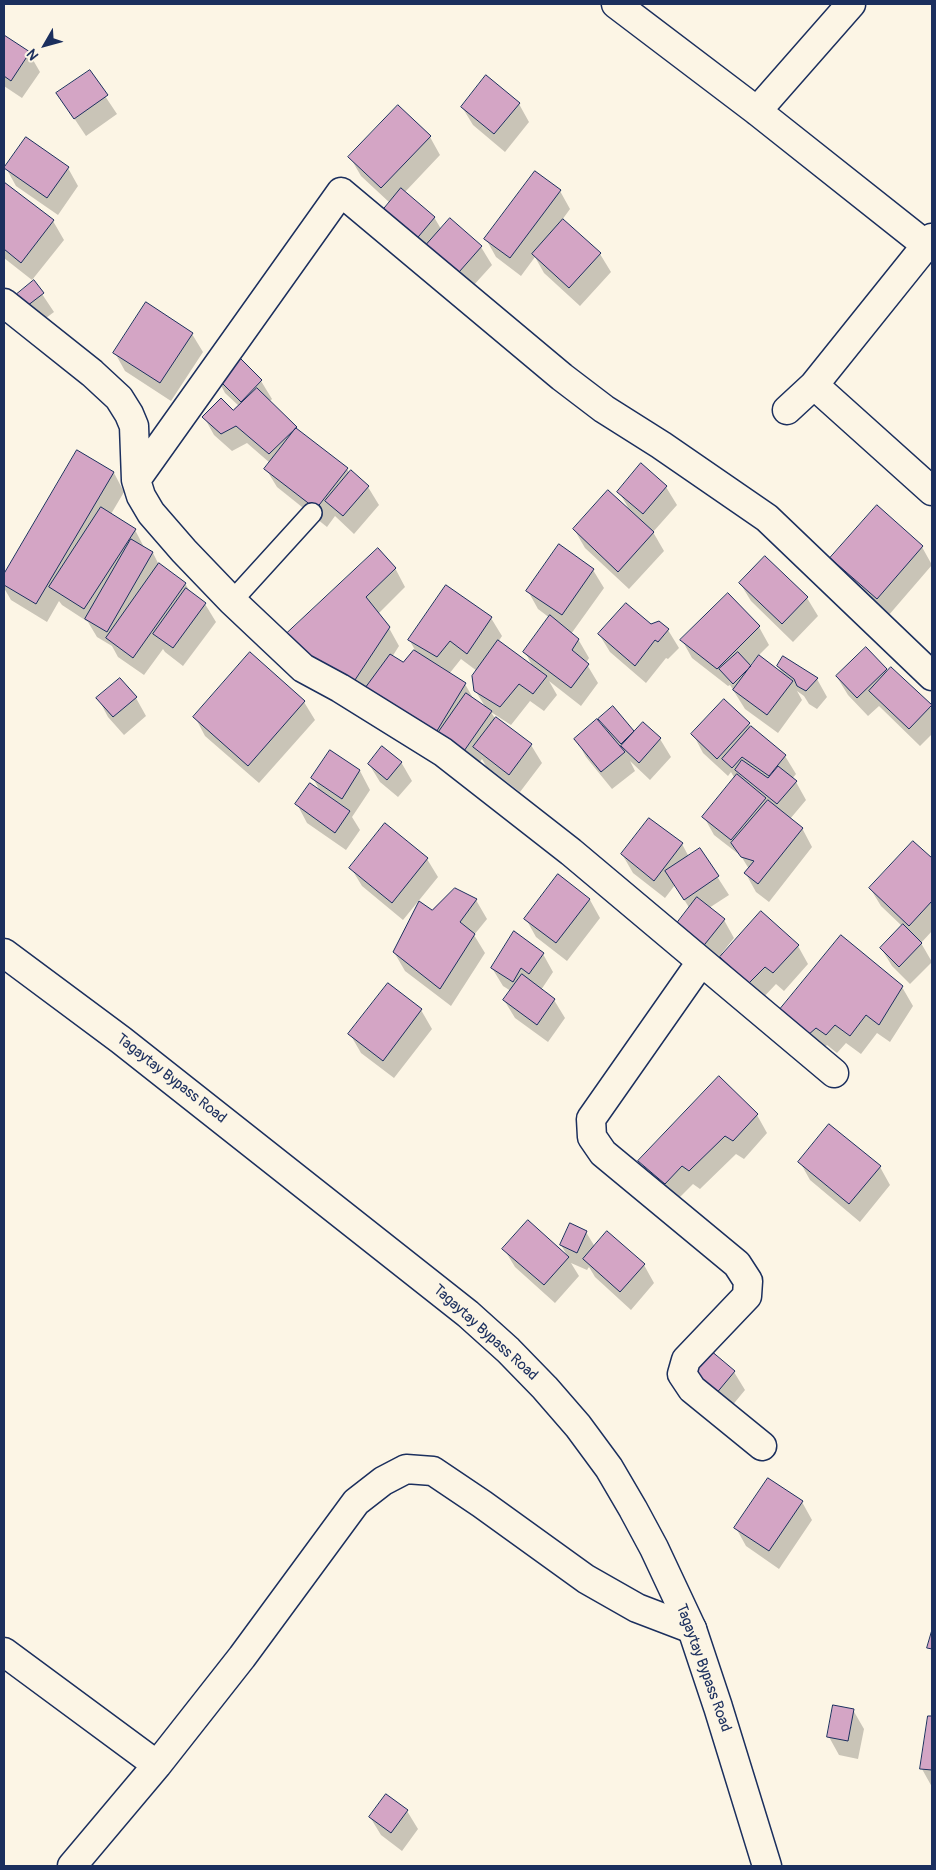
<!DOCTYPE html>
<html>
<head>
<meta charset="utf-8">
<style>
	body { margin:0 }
	#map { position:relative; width:936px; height:1870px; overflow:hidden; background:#fcf5e5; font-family:Pangolin,sans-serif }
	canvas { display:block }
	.frame { position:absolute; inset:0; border:5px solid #1b2f5e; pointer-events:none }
	.north { position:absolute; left:20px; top:20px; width:50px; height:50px; -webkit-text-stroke:4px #fcf5e5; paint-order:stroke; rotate:232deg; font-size:14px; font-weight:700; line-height:20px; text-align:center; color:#1b2f5e }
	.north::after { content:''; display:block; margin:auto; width:18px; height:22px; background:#1b2f5e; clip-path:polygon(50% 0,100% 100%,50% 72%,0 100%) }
</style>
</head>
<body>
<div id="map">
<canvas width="936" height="1870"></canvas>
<div class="frame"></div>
<div class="north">N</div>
</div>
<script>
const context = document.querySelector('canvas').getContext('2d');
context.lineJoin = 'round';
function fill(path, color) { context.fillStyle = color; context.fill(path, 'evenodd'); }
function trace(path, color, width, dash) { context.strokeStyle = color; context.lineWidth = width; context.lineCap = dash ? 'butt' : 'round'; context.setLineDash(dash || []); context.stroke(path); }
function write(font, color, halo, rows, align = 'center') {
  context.font = font + ' Pangolin,sans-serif'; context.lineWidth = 4; context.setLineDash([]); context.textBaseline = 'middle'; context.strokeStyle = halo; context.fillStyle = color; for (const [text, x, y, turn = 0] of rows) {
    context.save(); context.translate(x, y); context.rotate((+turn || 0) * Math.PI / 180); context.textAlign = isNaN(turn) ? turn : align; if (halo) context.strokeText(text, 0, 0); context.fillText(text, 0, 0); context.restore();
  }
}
fill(new Path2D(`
	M4 36 29 53 40 72 22 98 4 86Z
	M89 72 117 114 86 136 58 94Z
	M519 104 529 122 505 152 473 125 462 107Z
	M430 137 440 155 405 192 434 217 441 229 481 247 492 265 463 297 390 203 361 176 350 157Z
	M6 168H68L78 186 58 215 16 186Z
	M4 183 53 221 64 240 32 280 4 258Z
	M560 191 570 209 562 220 600 254 611 272 580 306 544 273 535 257 521 276 496 257 486 239Z
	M34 282 54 312 38 324 18 294Z
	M192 334 203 352 171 401 125 371 115 353Z
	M215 374 261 381 272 399 270 401 296 427 299 432 347 469 350 474 351 472 368 487 379 505 354 534 335 516 327 527 277 487 266 469 270 463 247 443 232 451 214 435 204 417 233 412 239 406 225 393Z
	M78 452 114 473 124 492 111 514 135 530 145 549 153 553 159 565 185 583 191 594 205 604 216 622 183 666 165 652 163 649 144 675 118 657 112 646 97 637 88 622 62 605 59 601 47 622 11 600 4 588V576Z
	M641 465 666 487 677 505 653 532 664 551 629 589 585 548 574 529 629 509 619 492Z
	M877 507 922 547 932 565 888 616 843 576 832 558Z
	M765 558 807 598 818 616 793 642 751 601 740 583Z
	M395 568 405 587 378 614 389 628 399 646 392 657 403 664 415 650 410 641 491 618 502 636 498 642 533 667 525 652 550 618 538 609 528 591 593 570 604 588 571 634 578 639 589 658 586 663 598 683 581 706 549 681 557 695 544 711 530 701 511 725 491 712 496 720 531 745 542 763 520 792 486 766 482 759 475 769 442 757 366 721 355 703 296 655ZM461 659 477 671 475 690 486 708 474 700 465 684 449 674Z
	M651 625 668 630 679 648 668 659 666 658 646 683 610 652 599 634Z
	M759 627 769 645 758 656 783 675 778 666 817 679 827 697 817 709 809 704 804 696 797 691 802 700 778 733 745 709 730 685 728 686 692 658 682 640ZM757 657 758 658 751 668 749 666Z
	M250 654 304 702 315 720 259 783 205 736 195 717Z
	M886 670 932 709V734L920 746 879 706 868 716 848 695 837 677Z
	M98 698H136L146 716 124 735 108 717Z
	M612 708 634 733 643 723 660 739 671 757 650 780 630 761 635 771 612 789 586 757 576 739 607 731 600 719Z
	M749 724 751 728 785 756 796 774 792 779 796 782 806 800 790 819 802 828 812 847 769 902 756 892 746 874 749 869 741 856 714 835 704 817 735 779 731 772 728 776 703 753 693 734Z
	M330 751 360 771 370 790 352 817 360 830 346 850 307 823 297 804 320 791 313 778Z
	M401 762 412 781 398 797 380 782 369 764Z
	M386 825 427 859 438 877 403 920 362 886 351 868Z
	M913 842 932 860V931L921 943 932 962 910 984 892 966 881 948 902 926 881 906 870 888Z
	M682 844 689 857 700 850 729 895 709 908 724 920 734 938 722 953 724 955 798 946 808 964 784 991 776 984 759 1002 732 975 721 955 712 966 686 946 690 909 675 885 665 898 633 873 622 854Z
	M558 876 590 900 600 918 567 961 536 937 526 919Z
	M455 890 476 900 487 919 474 935 485 953 451 1006 405 971 394 952Z
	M543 954 553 972 541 990 554 1000 565 1018 548 1042 515 1018 504 1000 511 991 503 986 492 968Z
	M388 985 421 1010 432 1029 394 1078 361 1053 350 1034Z
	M902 987 913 1006 890 1042 877 1033 861 1054 846 1043 837 1053 827 1045 810 1060 784 1038Z
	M757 1115 767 1133 744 1159 736 1154 700 1189 693 1184 676 1201 651 1179 640 1161Z
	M800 1162 880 1167 890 1185 860 1222 810 1180Z
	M586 1232 595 1247 644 1265 654 1283 631 1310 595 1277 589 1267 587 1270 571 1263 579 1276 555 1303 515 1267 504 1249 568 1257 561 1245Z
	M710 1351 734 1372 745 1390 726 1413 702 1392Z
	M802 1502 812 1520 779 1569 746 1546 736 1528Z
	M853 1710 864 1729 858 1759 839 1755 829 1737Z
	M929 1717 932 1718V1787L922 1769Z
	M407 1811 418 1829 402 1851 381 1835 370 1817Z`), '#0003');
const building = new Path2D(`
	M4 35 30 52 11 81 4 76Z
	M90 70 108 95 74 119 56 93Z
	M486 75 520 103 494 134 461 107Z
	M398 105 431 136 381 188 348 157Z
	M26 137 69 167 47 198 4 168Z
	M535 171 561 190 510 258 484 239Z
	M4 182 54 220 21 263 4 249Z
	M401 188 435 217 408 249 374 221Z
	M450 218 482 246 452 280 420 252Z
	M563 219 601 253 569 288 532 254Z
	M34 280 44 293 27 306 17 294Z
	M146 302 193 333 160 383 113 353Z
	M234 352 262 380 241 402 213 374Z
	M257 388 297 427 269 454 236 426 221 434 202 417 221 398 233 410Z
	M296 428 348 468 316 509 264 469Z
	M77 450 114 472 36 604 4 585V574Z
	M641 463 667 486 643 514 617 492Z
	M351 470 369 486 343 516 325 501Z
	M608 490 654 532 618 572 573 529Z
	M877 505 923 546 877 599 830 558Z
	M101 507 136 529 84 609 49 587Z
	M131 539 153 552 107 632 85 619Z
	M559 544 594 569 562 615 526 591Z
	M378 548 396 568 366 597 390 627 349 689 284 636Z
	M765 556 808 597 782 624 739 583Z
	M159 563 186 583 133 658 106 638Z
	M446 585 492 617 467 654 450 641 437 657 408 640Z
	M186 588 206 603 173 648 153 634Z
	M728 593 760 626 717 669 680 640Z
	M626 603 651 624 659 621 669 629 658 642 655 640 635 666 598 634Z
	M550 615 579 639 572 650 589 664 571 688 523 652Z
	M498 640 547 676 533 694 519 684 500 707 474 691 472 676Z
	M866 647 887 669 857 698 836 676Z
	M414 650 466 683 432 739 354 703 390 654 403 662Z
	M250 652 305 701 248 766 193 717Z
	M738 652 751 666 733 684 719 669Z
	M759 655 793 681 767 715 733 690Z
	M783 656 818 678 806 691 797 686 794 679 777 666Z
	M891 667 932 705 909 729 869 691Z
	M120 678 137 697 113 717 96 698Z
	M466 693 492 711 464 751 438 733Z
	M724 699 750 723 717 759 691 734Z
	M613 706 634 731 621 744 598 719Z
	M496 717 532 744 509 775 473 747Z
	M597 719 625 752 601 772 574 739Z
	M643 722 661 738 639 763 621 746Z
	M751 726 786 755 769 776 742 757 732 768 722 759Z
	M382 746 402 762 387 780 368 764Z
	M330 750 360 770 342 799 311 778Z
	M742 760 768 778 778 766 797 781 777 804 735 770Z
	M737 774 766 798 731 840 702 817Z
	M310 783 350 811 335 833 295 804Z
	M768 800 803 828 758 884 744 873 754 861 741 857 731 843Z
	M649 818 683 843 654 881 621 854Z
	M385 823 428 858 392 903 349 868Z
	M913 841 932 858V901L909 926 869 888Z
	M700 848 719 876 684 900 665 871Z
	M558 874 590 899 556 943 524 919Z
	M455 888 477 899 460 922 475 934 440 989 393 952 419 901 432 910Z
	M697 897 725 919 701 949 674 927Z
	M761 911 799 945 773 973 765 967 748 984 720 957Z
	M903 924 922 943 899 967 880 948Z
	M514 931 544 953 529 974 521 968 513 982 491 968Z
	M841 935 903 986 879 1025 866 1015 850 1036 835 1025 826 1035 816 1028 799 1043 772 1019Z
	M522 974 555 999 537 1025 503 1000Z
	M388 983 422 1009 383 1061 348 1034Z
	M719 1076 758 1114 733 1141 725 1136 689 1171 682 1166 665 1184 638 1161Z
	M829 1124 881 1166 849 1204 798 1162Z
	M528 1220 569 1257 544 1285 502 1249Z
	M570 1223 587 1231 577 1253 560 1245Z
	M607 1231 645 1264 620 1292 583 1259Z
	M710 1350 735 1371 715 1395 690 1374Z
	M768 1478 803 1501 769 1551 734 1528Z
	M932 1630V1649L927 1648Z
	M833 1705 854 1709 848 1741 827 1737Z
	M928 1716H932V1770L920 1769Z
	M386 1794 408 1810 391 1833 369 1817Z`);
fill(building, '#d4a5c5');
trace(building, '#1b2f5e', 1);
const lane = new Path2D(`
	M232 601 312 513`);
const street = new Path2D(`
	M616 4 757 111 926 245
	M757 111 851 4
	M4 303 92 373 119 398 129 414 134 426 136 480 141 496 151 513 184 551 232 601 303 668 340 688 443 752 571 852 834 1073
	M814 385 932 491
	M787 410 814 385 932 238
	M136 480 341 192 562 377 604 409 661 445 767 518 932 676
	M701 962 591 1119 592 1137 603 1153 737 1264 748 1281 747 1296 686 1360 682 1374 692 1389 762 1446
	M4 1652 157 1765
	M72 1866 157 1765 242 1657 356 1502 383 1481 406 1469 433 1471 482 1504 586 1579 637 1608 692 1629`);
const primary = new Path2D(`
	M4 953 121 1040 468 1314 508 1350 545 1388 578 1426 609 1468 633 1509 654 1548 692 1629 718 1707 767 1866`);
trace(lane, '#1b2f5e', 22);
trace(street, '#1b2f5e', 31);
trace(primary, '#1b2f5e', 31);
trace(lane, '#fcf5e5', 19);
trace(street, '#fcf5e5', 28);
trace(primary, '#fcf5e5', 28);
write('15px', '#1b2f5e', '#fcf5e5', [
	["Tagaytay Bypass Road",171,1079,38],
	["Tagaytay Bypass Road",485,1333,42],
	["Tagaytay Bypass Road",703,1668,70]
]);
</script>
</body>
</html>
